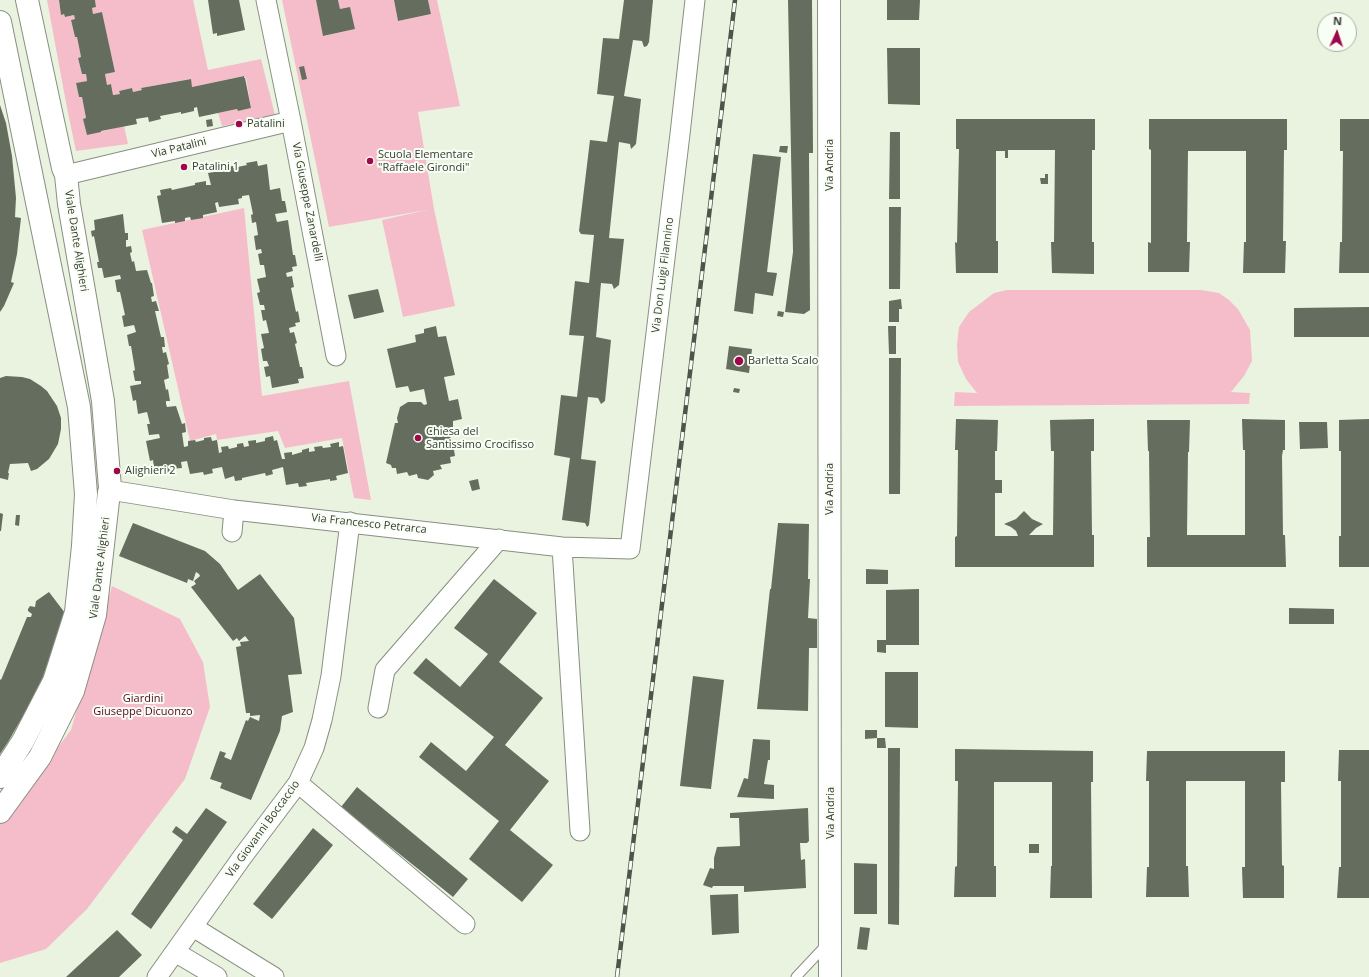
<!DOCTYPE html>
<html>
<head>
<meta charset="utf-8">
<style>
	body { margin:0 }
	#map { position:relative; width:1369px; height:977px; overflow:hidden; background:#e9f3e0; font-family:"Open Sans",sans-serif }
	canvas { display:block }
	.north { position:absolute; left:1317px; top:12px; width:40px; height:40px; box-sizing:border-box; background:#f8fef3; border:1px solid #abb0a7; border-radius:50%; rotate:3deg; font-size:11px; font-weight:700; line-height:16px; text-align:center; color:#373b34 }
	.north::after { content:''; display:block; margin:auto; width:14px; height:18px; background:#9f074d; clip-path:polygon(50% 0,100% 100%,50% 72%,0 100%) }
</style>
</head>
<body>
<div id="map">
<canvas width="1369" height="977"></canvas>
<div class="north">N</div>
</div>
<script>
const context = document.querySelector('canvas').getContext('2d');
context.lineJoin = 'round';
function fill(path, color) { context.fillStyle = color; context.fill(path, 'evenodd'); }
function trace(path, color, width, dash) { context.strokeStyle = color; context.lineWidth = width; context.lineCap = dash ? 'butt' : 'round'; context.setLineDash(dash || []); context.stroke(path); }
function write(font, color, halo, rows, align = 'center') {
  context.font = font + ' "Open Sans",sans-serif'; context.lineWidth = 4; context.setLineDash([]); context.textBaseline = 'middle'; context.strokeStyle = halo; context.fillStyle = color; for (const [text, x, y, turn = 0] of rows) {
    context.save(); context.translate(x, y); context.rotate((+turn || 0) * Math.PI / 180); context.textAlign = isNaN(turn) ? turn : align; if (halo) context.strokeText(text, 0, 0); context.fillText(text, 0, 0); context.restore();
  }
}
fill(new Path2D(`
	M47 0H60L59 1 61 14H64L65 17 74 15 75 19 71 20 75 37H77L81 57 78 58 82 74H86L87 81 76 83 79 97H82L86 118 87 135 124 126 128 144 76 151 67 108Z
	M95 0H193L208 70 261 59 275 115 222 126 218 113 237 109 238 111 251 108 246 78H244L243 76 192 87 190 79 141 88 142 90 133 92 132 88 119 91 120 94 113 95 111 84 107 85 105 74 115 72 102 12 93 14 92 8 96 7Z
	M282 0H316L324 36 355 29 350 8 340 9 338 0H394L398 21 431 14 428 0H437L460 106 418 112 434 209 455 306 403 317 382 220 427 210 329 227Z
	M244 208 262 396 349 381 371 500 354 498 342 438 285 448 278 431 217 440 216 434 190 441 142 230Z
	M1007 290H1201L1219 293 1229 300 1238 309 1250 330 1252 361 1244 376 1231 392 1250 393 1249 404 954 406 955 392 977 393 966 379 958 362 957 344 959 327 969 312 994 293Z
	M112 586 180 619 203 662 210 707 185 779 87 909 46 949 0 963V823L71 730Z`), '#f5bdca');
fill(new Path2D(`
	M59 0H95L96 7 92 8 93 14 102 12 115 72 105 74 107 85 111 84 113 95 120 94 119 91 132 88 133 92 142 90 141 88 191 79 192 87 244 76V78H245L251 108 238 111 237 109 199 117 197 107 194 108V111L181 114V112L160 116 161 119 149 122 148 117 136 119 137 124 101 131V132L87 135 83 119 86 118 82 97H79L76 83 87 81 86 74H82L78 58 81 57 77 37H75L71 20 75 19 74 15 65 17 64 14 61 15Z
	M208 0H239L245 30 217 36V33L213 34Z
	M316 0H338L340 9 350 7 355 29 323 36Z
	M394 0H428L431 14 398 21Z
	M624 0H653L649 42 647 46 644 47 642 41 633 40 624 96 641 99 636 144 631 149 630 144 619 142 609 238 624 239 619 285 614 289 612 284 601 283 596 337 611 340 605 401 601 404 598 398 588 397 581 459 596 461 589 525 587 527 585 523 562 520 570 458 554 455 561 395 577 397 584 336 569 335 575 281 589 283 594 235 581 234 579 231 590 140 607 142 614 96 597 94 603 38 619 39Z
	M788 0H812L813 153H809L810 310 804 314 785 312 793 252Z
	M887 0H920L919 20H887Z
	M887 48H920V105L888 104Z
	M304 66 307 79 302 80 299 67Z
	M0 105 6 123 12 156 16 198 15 217 21 218 17 254 11 282 14 283 4 306 0 312Z
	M212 119 213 126 207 127 206 120Z
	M956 119H1095V150H1092V242H1094V274L1052 273 1051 242H1054L1055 150H1008V158H1005V151H996V241H998V273H956L955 242 957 243 959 149H956Z
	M1149 119H1287V150H1284L1283 241H1286L1285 273H1243L1244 242H1246V151H1188L1187 242H1190L1189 272H1148V242L1151 243V150L1149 149Z
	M1340 119H1369V273H1339L1340 242H1342L1343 151H1340Z
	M890 132H900V199H889Z
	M780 146H788L787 153 779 152Z
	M753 154 781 157 767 272 777 273 773 296 755 293 753 314 734 311Z
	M257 161 258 166 267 164 270 190 280 188 282 201H285L287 212 275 214 277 222 288 220 293 255H295L297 266 292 267 293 271 286 273 287 277 292 276 294 287 291 288 296 312 298 311 300 322 295 323 296 326 289 328 290 333 294 332 297 343 295 344 300 367H302L304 378 298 379 299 383 272 388 270 376 266 377 264 367 269 366 267 361H263L261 349 264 348 261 334 269 333 266 320 263 321 261 310H265L264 305H260L257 293 260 292 257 279 266 277 264 265H260L258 254 262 253 261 249 256 250 254 236 258 235 256 222 252 223 251 215 253 214 249 195 242 196V198L238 199 239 204 219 207 218 202 215 203 217 212 203 215V218L191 220 190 217 185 218V221L175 223V221L162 223 157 196 161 195 160 190 171 188 172 190 195 185V183L206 181V185H211L208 173 221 171 220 168 233 166V168L247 165 246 163Z
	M1045 174H1048V184H1041L1040 178H1045Z
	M889 207H901L900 289H889Z
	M123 214 125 233H128V240H126V247L131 246 132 252 130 253 132 262 134 261 136 271 147 270 151 283H152L154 296 151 297 152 302 156 301 159 311H155L161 337H164L165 347H162L163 353 166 352 169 364 167 365 169 378 164 380 166 390 168 389 170 401H166V404L167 407 176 406 182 424 185 423 186 432 182 433 184 447 188 446V441L195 440 196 442 204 440V438L211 437 212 441 217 440 219 453 222 452 221 447 228 446 229 449 237 447V444L243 443 244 447 249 446 248 441 256 440V443L265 441V438L273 436 274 441 277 440 282 459H285L284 453 292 452V455L302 452V450L309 448V452L315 451 314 447 322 446 323 448 331 447 330 444 339 442V447L343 446 348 473 336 476 337 480 330 481V479L306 483 307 486 299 487 298 483 286 485 283 467 272 470 273 474 266 476 265 473 242 478V480L235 481 234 476 225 479 222 467 212 469 213 473 204 475 203 472 190 474 187 461 181 462 182 468 170 469 171 472 155 475 153 460 150 461 146 441 160 438 159 434 149 435 147 424H150L147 412 138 414 136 400 133 401 130 386 141 384V381H135L133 371 135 370 131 346H129L127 335 136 332 134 325 124 327 122 316 125 315 120 292H117L115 280 121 279 120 275 104 278 102 268H98L97 262H99L94 236 92 237 91 231 95 230 94 220Z
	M378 289 384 312 354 319 348 295Z
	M901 299 902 309H899V322H889V301Z
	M1369 307V337H1294V308Z
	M778 311 784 312 783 317 777 316Z
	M436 326 438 337 446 336 455 375 444 377 449 401 458 399 462 419 453 421V427L447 432 457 448 454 450 455 456 450 457 451 463 440 465 442 469 433 471 434 475 428 480 418 478 417 474 409 476 407 472 397 474 396 468H392L391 465 386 463 395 423H398L397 418 400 407 408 402H421L424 405 427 404 424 389 410 392 408 386 396 388 387 349 416 342 415 335 424 333V329Z
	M888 326H896V354H889Z
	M729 346 752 349 749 373 726 369Z
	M889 358H901L900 494H889Z
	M6 376 22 377 30 379 41 386 47 391 57 406 61 418V429L58 444 49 459 37 469 31 471 28 463 10 464 8 473H9L8 480 0 478V378Z
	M734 388 740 389 739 393 733 392Z
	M956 419 998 420 997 451H995V480H1002V493H995V536H1018L1016 531 1011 527 1004 524 1016 519 1024 511 1032 519 1043 524 1036 528 1029 535H1053L1054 451H1051L1050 420 1094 419V451H1091L1092 535H1094V567H955V537L957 536 958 450H955Z
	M1242 419 1285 420V450H1283L1282 456 1283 535H1285L1286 567H1147V537H1150L1149 451H1148L1147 420H1190L1189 452H1188L1187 535H1245V450H1243Z
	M1369 419V567H1339V536H1341V451H1339V420Z
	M1299 422H1327L1328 448 1300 449Z
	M478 479 480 489 472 491 469 481Z
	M0 513 3 514 1 531H0Z
	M16 515H20L19 526 15 525Z
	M133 523 205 551 220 564 238 590 260 574 294 618 302 674 288 675 293 712 282 716 280 731 251 800 220 788 222 783 210 779 220 751 226 753 224 757 231 760 246 720 248 721 250 717 259 721 260 715 250 716V713H246L236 647 241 646 240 642 249 641 245 636 239 641 237 638 233 641 191 587 196 584 194 581 200 576 199 574 196 572 193 581 188 579 187 583 119 556Z
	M778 523 809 524 808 579H810L808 618 817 619V648H809L808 711 757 709 770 589H771Z
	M866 569 888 570V584H866Z
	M494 579 537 613 499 662 543 698 505 745 549 781 510 830 553 865 522 902 469 859 499 821 419 757 431 742 466 771 494 737 413 673 426 658 460 687 488 654 454 628Z
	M919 589V645H886V653L877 652V640H886V590Z
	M49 592 65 613 39 688 8 742 0 754V679L1 680 27 617H31L32 614 28 611V609L30 606 35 607 36 601Z
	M1289 608 1334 609V624H1289Z
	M885 672H918V728L885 727Z
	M693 676 724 680 711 789 680 786Z
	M865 730H877V738L865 739Z
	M877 738H885L886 748H877Z
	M753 739 770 740V760H768L764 784 774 785V799L737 797 744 778 748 779Z
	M888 748H900L899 925 888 924Z
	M955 749 1093 751V782H1091L1092 898H1050L1051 866H1052V782H994V866H996V897H954L955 867 957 866 958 781H955Z
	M1339 750H1369V898H1337L1339 867H1341V781H1338Z
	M1147 751H1285V782H1281L1282 865 1284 866V898H1243L1242 867H1245V781H1186V866H1188L1189 897H1146L1147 867H1149V781H1146Z
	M357 787 468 879 453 897 341 807Z
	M206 808 227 822 151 929 131 914 183 840 172 832 176 826 187 834Z
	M808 808 809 841 807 843H800L801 860 805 859 806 888 744 892V886H713L712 888 703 885 710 868 714 869V858L717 847 740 846 739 818H730V813Z
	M313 828 333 845 272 919 253 904Z
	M1029 844H1039V853H1029Z
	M854 863 877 864V914H854Z
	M738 894 739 933 712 935 710 895Z
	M860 927 870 928 867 950 857 949Z
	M117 930 142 955 119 977H66Z`), '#656e5e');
const service = new Path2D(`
	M796 977 827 944`);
const minor = new Path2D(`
	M266 0 291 121 336 356
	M66 175 291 121
	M110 490 234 510 562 547 630 549 680 134 695 0
	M232 532 234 510
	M562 547 580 831
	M378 708 385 670 499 539
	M298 783 465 924
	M193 927 274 977
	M175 952 217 977
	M157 977 243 856 298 783 314 748 322 720 331 676 350 522`);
const tertiary = new Path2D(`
	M27 0 63 168 66 175 69 204 103 401 110 488
	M0 22 79 407 86 494 83 546 76 612 54 681 23 741 0 777
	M0 812 40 757 73 691 95 615 109 492`);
const secondary = new Path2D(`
	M829 0 830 977`);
trace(service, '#889080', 11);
trace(minor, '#889080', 21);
trace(tertiary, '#889080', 24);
trace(secondary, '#889080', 24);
trace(service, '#fff', 9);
trace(minor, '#fff', 19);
trace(tertiary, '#fff', 22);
trace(secondary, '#fff', 22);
const rail = new Path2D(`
	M617 977 735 0`);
trace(rail, '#4f544b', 4.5);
trace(rail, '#f8fef3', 3, [9]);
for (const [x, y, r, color] of [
	[239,124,4,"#9f074d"],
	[370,161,4,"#9f074d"],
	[184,167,4,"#9f074d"],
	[739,361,5,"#9f074d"],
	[418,438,4,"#9f074d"],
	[117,471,4,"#9f074d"]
]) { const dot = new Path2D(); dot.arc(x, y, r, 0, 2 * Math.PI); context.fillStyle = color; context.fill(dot); trace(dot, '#f8fef3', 1.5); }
write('11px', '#373b34', '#f8fef3', [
	["Patalini",247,124],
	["Scuola Elementare",378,155],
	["\"Raffaele Girondi\"",378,168],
	["Patalini 1",192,167],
	["Barletta Scalo",748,361],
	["Chiesa del",426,432],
	["Santissimo Crocifisso",426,445],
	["Alighieri 2",125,471]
], 'left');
write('11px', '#373b34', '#f8fef3', [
	["Via Patalini",179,148,-14],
	["Via Andria",830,165,-90],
	["Via Giuseppe Zanardelli",307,202,79],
	["Viale Dante Alighieri",76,241,81],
	["Via Don Luigi Filannino",663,275,-83],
	["Via Andria",830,489,-90],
	["Via Francesco Petrarca",369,524,6],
	["Viale Dante Alighieri",100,568,-83],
	["Via Andria",831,813,-90],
	["Via Giovanni Boccaccio",263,829,-54]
]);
write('11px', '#560627', '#f8fef3', [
	["Giardini",143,699],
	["Giuseppe Dicuonzo",143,712]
]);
</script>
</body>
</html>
